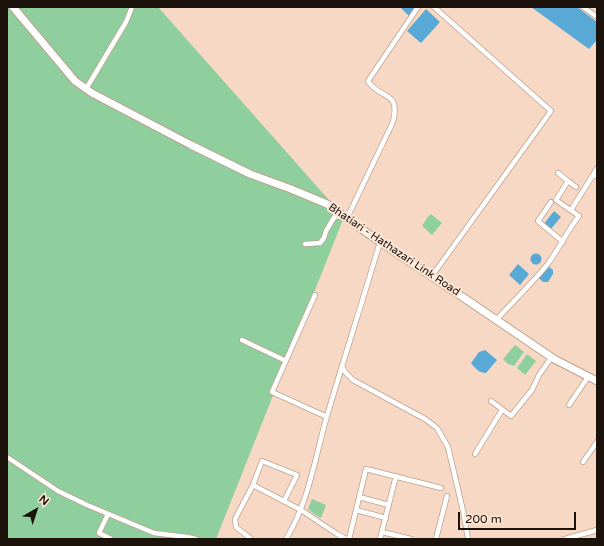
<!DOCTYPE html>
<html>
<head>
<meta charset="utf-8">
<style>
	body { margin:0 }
	#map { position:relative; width:604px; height:546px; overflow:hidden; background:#f6d8c4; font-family:"Varela Round",sans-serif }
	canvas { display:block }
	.frame { position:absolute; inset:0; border:8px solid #1b120b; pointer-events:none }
	.north { position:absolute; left:16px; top:490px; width:40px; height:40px; -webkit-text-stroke:3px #fee7d6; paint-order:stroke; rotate:39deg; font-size:11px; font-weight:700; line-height:16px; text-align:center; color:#1b120b }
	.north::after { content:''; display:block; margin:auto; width:14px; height:18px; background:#1b120b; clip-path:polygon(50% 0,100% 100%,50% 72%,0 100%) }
	.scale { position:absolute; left:458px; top:512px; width:118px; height:18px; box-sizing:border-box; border:2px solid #1b120b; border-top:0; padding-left:5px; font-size:12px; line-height:14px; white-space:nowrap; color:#1b120b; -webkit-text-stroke:3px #fee7d6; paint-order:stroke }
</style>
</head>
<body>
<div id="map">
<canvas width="604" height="546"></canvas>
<div class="frame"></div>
<div class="north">N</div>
<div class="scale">200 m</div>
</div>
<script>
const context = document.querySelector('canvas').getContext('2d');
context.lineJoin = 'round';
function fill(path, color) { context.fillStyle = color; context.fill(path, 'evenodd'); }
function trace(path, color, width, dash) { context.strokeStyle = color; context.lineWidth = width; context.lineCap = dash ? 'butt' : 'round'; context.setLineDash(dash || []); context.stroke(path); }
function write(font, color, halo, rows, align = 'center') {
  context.font = font + ' "Varela Round",sans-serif'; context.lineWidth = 4; context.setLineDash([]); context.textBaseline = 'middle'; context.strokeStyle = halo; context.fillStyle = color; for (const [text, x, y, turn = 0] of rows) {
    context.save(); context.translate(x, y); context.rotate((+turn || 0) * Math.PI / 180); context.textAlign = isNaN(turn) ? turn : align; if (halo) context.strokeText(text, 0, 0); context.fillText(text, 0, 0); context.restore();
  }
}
fill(new Path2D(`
	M7 7H158L344 217 216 539H7Z
	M431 214 442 223 432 235 422 226 427 218Z
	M515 345 524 352 514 366 508 364 503 359Z
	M527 354 536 361 525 375 517 368Z
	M312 499 326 505 321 518 314 514 308 509Z`), '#8ecf9d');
fill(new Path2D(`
	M400 7H415L409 16Z
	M531 7H577L597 22V40L589 49Z
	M426 9 440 22 421 43 407 31Z
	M554 211 561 217 550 230 543 225Z
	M530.5 259a5.5 5.5 0 1 1 11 0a5.5 5.5 0 1 1-11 0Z
	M518 264 529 274 520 285 509 275Z
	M548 266 553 270V274L548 282H543L538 277Z
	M485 350 497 360 486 373C479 373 476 369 471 363L479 352Z`), '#59a9d7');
const street = new Path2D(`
	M583 7 597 17
	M86 89 126 22 132 7
	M593 175 597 168
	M568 181 576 187
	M551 202 538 221 563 242
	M571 210 593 175 597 176
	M305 244 320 243 324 238 326 231 335 216 347 218 393 122C401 90 380 100 368 81L418 7
	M432 276 551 111 434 7
	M315 295 272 392 327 417
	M496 320C513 302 531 284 547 265 559 249 567 231 579 216L556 200 568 181 558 173
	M242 340 286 361
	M342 366 345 372 353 380 425 419 437 428 448 447 464 515 468 539
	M491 401 511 416 532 390 539 375 551 358
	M569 405 588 377
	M475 454 502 410
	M7 457 58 491 87 505 154 533 187 537 196 539
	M583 462 597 442
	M253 485 262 461 297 475 284 501
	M359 497 389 505
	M356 510 386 518
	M108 514 99 533 111 539
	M382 532 411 539
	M251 539 236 527 235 519 253 485 301 510 337 534 346 539
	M286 539C309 502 315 457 327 416 344 358 363 300 380 242
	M349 539 366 469 441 488
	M380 539 396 476
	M436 539 447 496
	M565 539 597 530`);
const primary = new Path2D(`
	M13 7 75 81 92 93 191 145 250 174 291 189 327 204 380 242 467 300 554 359 597 381`);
trace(street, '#bda18e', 6);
trace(primary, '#bda18e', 9);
trace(street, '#fff', 4.5);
trace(primary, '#fff', 7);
write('11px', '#1b120b', '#fee7d6', [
	["Bhatiari - Hathazari Link Road",394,250,34]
]);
</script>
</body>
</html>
